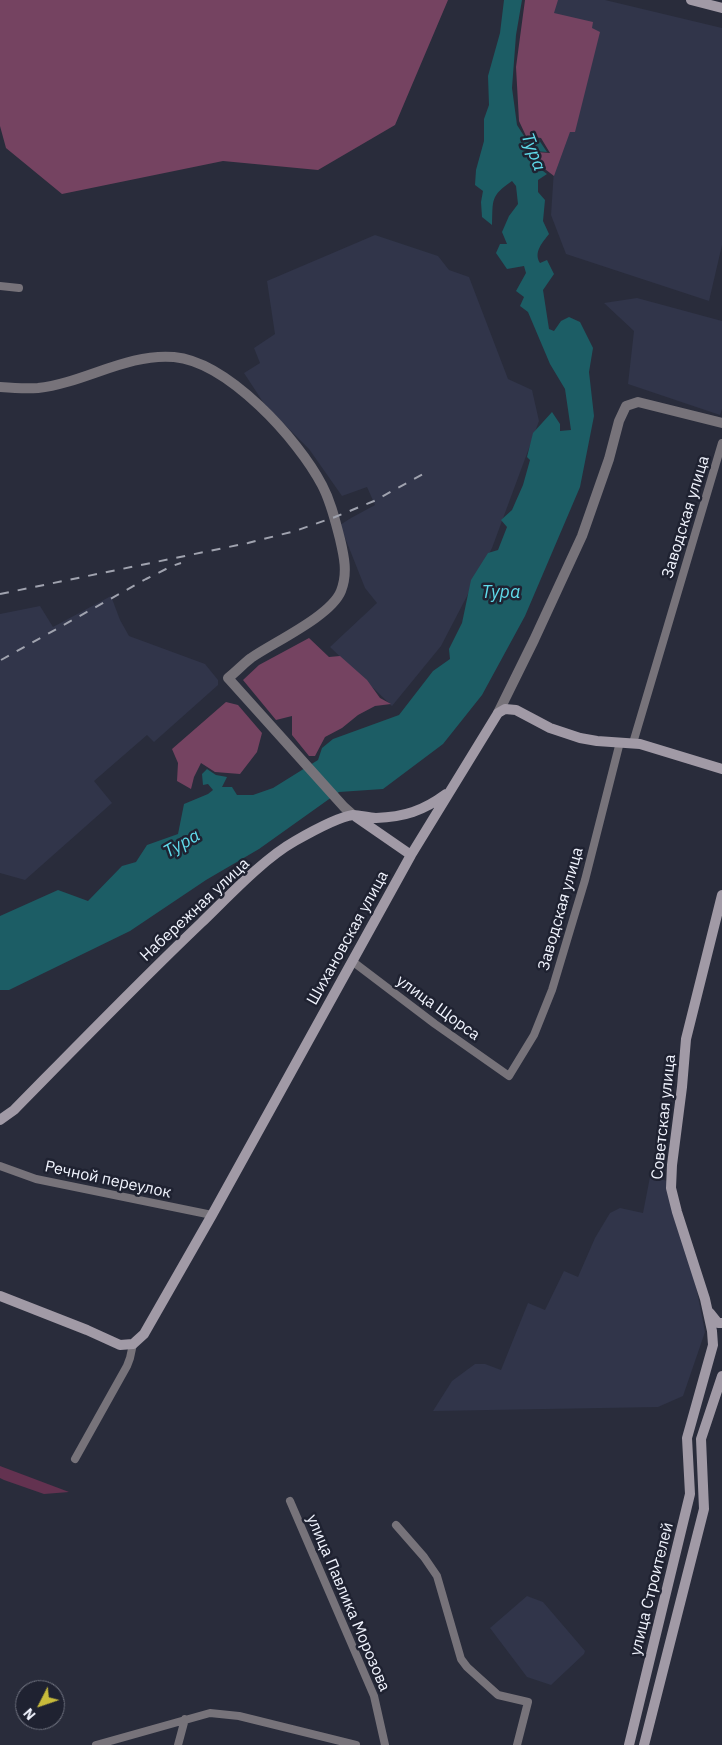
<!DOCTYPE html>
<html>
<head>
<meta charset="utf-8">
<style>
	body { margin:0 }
	#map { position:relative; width:722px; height:1745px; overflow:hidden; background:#292c3b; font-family:"IBM Plex Sans",sans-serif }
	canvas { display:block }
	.north { position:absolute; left:15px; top:1680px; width:50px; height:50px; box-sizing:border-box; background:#1f2231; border:1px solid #737683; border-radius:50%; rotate:229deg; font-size:14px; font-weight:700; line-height:20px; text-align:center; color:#f1f4fe }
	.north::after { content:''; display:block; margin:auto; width:18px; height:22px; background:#c8bb3b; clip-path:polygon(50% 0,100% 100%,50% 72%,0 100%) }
</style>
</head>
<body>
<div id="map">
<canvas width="722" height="1745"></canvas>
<div class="north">N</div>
</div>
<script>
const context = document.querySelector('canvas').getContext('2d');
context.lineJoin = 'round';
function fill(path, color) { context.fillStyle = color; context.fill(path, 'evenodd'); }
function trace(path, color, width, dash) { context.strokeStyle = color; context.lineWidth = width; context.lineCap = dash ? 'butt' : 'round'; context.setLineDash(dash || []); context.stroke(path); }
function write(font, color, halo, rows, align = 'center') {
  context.font = font + ' "IBM Plex Sans",sans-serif'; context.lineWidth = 5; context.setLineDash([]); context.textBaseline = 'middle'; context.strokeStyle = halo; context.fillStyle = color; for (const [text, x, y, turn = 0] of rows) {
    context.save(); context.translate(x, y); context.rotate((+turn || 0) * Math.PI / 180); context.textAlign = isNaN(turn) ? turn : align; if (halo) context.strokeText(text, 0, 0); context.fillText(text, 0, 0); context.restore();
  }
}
fill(new Path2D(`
	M537 0H605L722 28V245L709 301 566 254 551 215 556 139Z
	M375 235 438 256 449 270 469 277 508 379 532 390 539 421 492 548 441 646 392 706 330 647 377 603 365 588 340 525 351 518 375 505 367 487 342 496 309 449 265 405 244 373 260 363 254 348 275 334 267 281Z
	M637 298 722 321V409L720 415 628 384 634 331 604 303Z
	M111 596 120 620 129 636 205 664 218 680V685L154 742 147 735 94 781 112 803 25 880 0 873V614L40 606 53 627Z
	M650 1177 668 1181 696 1286 705 1332 683 1396 658 1407 433 1411 452 1381 475 1364H485L501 1370 528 1303 545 1310 564 1271 578 1277 595 1238 610 1213 620 1208 643 1213Z
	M527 1596 543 1602 585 1651 584 1654 551 1685 527 1677 490 1628Z`), '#31354a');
fill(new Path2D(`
	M0 1466 69 1492 44 1494 4 1480 0 1478Z`), '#633250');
fill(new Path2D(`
	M0 0H448L395 125 318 170 223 161 62 194 6 148 0 126Z
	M525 0H558L554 13 593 22 592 28 600 32 575 132H570L554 176 533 160 536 152 550 153 541 138 526 136 519 121 516 67Z
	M309 638 329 657 340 656 367 680 380 698 391 704 375 706 358 715 342 728 325 737 315 756H309L292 735V716L276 720 243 680 259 665Z
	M226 702 238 705 262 733 257 752 240 774 215 772 201 763 194 777 191 789 177 781 178 763 172 749Z`), '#754361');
fill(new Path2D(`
	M504 0H522L516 35 512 88 517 125 526 139 539 140 547 152 534 151 531 162 547 174 538 180V192L545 200 543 221 549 234C543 242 533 252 540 263L547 260 554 274 543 290 549 329 554 331 561 321 569 317 580 322 593 348 589 372 594 416 580 487 525 616 482 695 443 744 383 789 339 792 259 849 206 880 130 931 9 990H0V916L58 890 88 901 122 866 136 862 147 845 178 834 184 804 208 794 213 790 208 784 203 785 202 774 207 769 216 775 227 777 222 787H232L237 795H253L273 788 318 760 322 748 333 739 399 715 433 671 450 659 449 649 462 623 471 580 488 553 498 550 507 527 501 520 512 510 523 485 530 460 527 457 533 433 552 412 560 424V431L571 430 565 389 550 364 528 312 520 306 524 297 516 291 526 273 524 266 507 269 496 253 500 244H507L502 232 509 216 518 204 516 186 512 181C490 196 493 200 492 225L482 217 481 202 483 191 475 185 476 170 484 141V119L489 105 488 76 500 33Z`), '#1c5d65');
trace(new Path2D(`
	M0 286 19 288
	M633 743 722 443
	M352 961 435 1024 509 1076 534 1035 552 990 585 880 620 742
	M0 1166 36 1179 212 1215
	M75 1459 127 1366 130 1358 133 1344
	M290 1501 374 1696 385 1745
	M396 1525 424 1557 437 1576 461 1659 467 1667 498 1695 528 1702 517 1745
	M96 1745 210 1713 239 1716 356 1745
	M178 1745 185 1719`), '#77737a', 8);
trace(new Path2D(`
	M0 387C12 388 25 389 38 388 84 383 127 353 174 357 228 362 298 439 322 485 331 502 335 520 340 539 344 556 348 573 341 591 331 616 274 642 251 658 243 664 236 672 228 678L344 807 353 815
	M498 713 534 640 582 536 609 459 619 421 626 406 638 402 722 423`), '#77737a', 10);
trace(new Path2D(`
	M691 0 722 8
	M356 817 411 855
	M0 1120 14 1110C76 1047 137 984 201 923 228 897 263 859 295 841 309 833 337 817 353 815 361 815 368 818 376 818 404 817 423 811 446 794
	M0 1296 87 1330 120 1345 133 1344 144 1334 212 1215 411 855 498 713 505 709 516 710 550 728 580 738 597 741 640 744 722 769
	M710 1313 718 1323H722
	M629 1745 690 1494 687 1438 713 1345 712 1331 705 1299 677 1212 671 1188 672 1165 682 1087 686 1039 722 895
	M644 1745 704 1509 701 1439 722 1376`), '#a19aa6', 10);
trace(new Path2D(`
	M0 594 248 543 295 531 335 517 374 501 425 473
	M1 660 146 579 172 566 181 563`), '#a0a3af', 2, [9, 9]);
write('16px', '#f1f4fe', '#1f2231', [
	["Заводская улица",686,517,-73],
	["Заводская улица",561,909,-74],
	["Набережная улица",195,910,-43],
	["Шихановская улица",348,938,-61],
	["улица Щорса",438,1008,36],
	["Советская улица",664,1117,-84],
	["Речной переулок",108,1180,12],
	["улица Строителей",652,1589,-76],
	["улица Павлика Морозова",348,1603,67]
]);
write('italic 18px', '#60dcec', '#1f2231', [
	["Тура",533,152,69],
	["Тура",501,593],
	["Тура",182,844,-30]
]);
</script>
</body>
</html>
